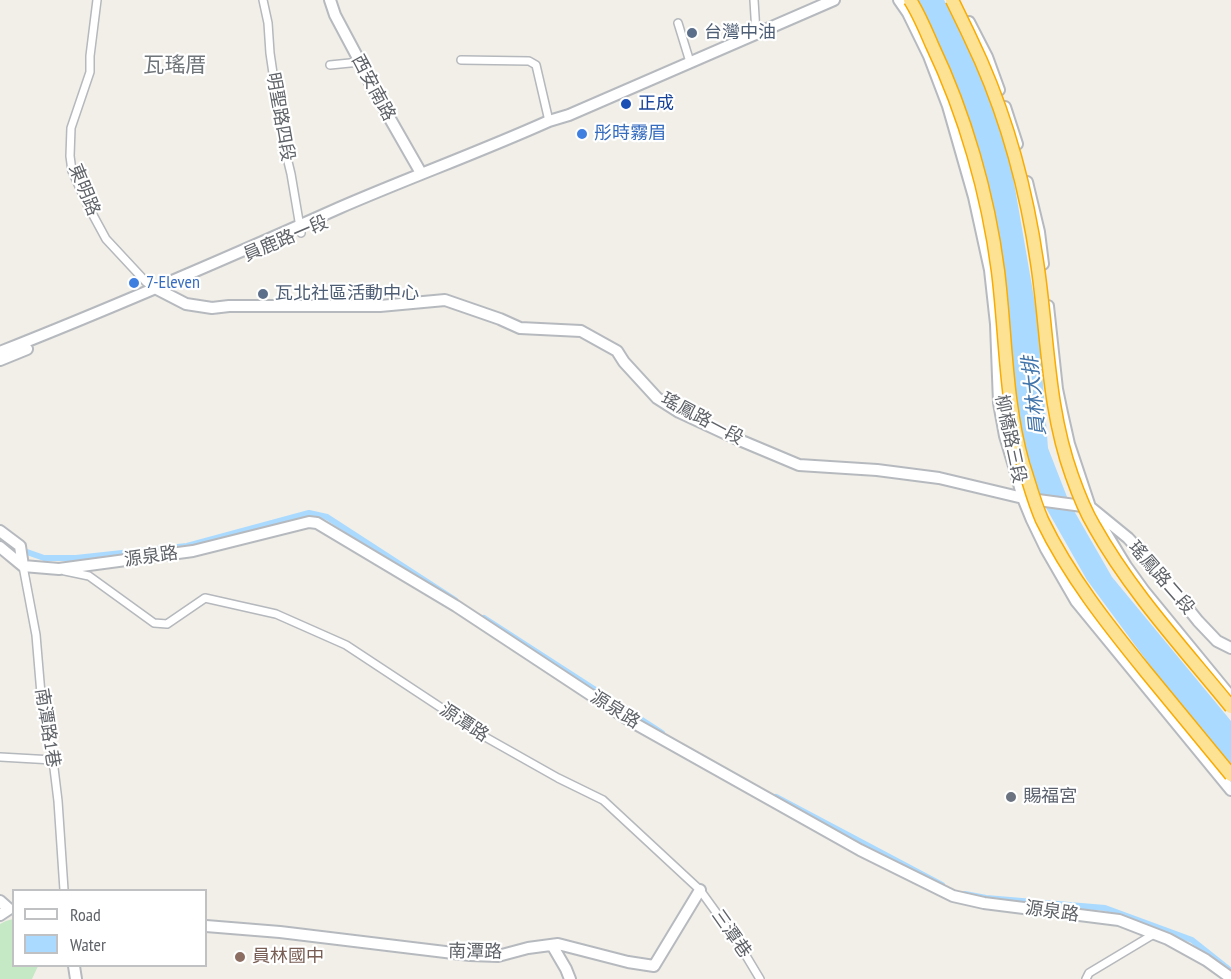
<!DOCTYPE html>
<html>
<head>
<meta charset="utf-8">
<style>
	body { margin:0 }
	#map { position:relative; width:1231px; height:979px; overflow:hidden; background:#f1efe8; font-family:"PT Sans Narrow",sans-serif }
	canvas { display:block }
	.legend { position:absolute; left:12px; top:889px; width:195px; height:78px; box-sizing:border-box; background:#fff; border:2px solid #bfc1c3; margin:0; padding:8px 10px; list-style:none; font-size:18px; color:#5f6368 }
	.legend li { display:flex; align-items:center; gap:12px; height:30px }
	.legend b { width:30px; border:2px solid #bfc1c3 }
</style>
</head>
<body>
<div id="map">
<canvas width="1231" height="979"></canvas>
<ul class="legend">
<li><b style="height:8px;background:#fff"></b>Road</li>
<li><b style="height:16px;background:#aadaff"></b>Water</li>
</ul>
</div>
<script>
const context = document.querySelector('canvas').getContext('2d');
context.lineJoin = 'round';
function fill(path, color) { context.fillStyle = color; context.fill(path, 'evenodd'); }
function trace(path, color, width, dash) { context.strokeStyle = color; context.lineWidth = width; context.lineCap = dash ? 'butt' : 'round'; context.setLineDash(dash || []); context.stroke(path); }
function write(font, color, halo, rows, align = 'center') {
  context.font = font + ' "PT Sans Narrow","Noto Sans TC",sans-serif'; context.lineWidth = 4.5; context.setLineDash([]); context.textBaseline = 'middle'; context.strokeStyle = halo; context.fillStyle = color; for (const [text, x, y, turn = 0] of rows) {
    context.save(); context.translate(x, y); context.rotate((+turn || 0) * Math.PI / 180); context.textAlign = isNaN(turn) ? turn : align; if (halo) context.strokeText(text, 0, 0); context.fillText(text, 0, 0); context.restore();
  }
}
fill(new Path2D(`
	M13 919 14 966H38L32 979H0V924L6 921Z`), '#c5e8c5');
fill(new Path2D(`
	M918 0H944L979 65 1011 165 1038 321 1048 448 1069 502 1112 577 1231 721V769L1191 721 1087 580 1041 499 1022 449 1003 269 979 152Z`), '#aadaff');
trace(new Path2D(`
	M0 536 10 546 44 558H76L187 546 309 513 327 517 455 600
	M484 618 662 733
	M776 797 942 885
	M965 894 986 898 1105 908 1192 940 1231 971`), '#aadaff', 6);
const street = new Path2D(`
	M97 0 90 56V72L71 128 70 156 72 171 87 204 106 239 146 282 155 288
	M263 0 268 23 270 53 275 87 283 120V141L291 174 301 233
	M754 0 756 33
	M678 23 690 62
	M461 60 529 61 536 65 549 121
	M330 65 360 62
	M23 566 36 635 41 694 53 760 58 801 64 890
	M65 571 89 576 154 623 167 624 205 598 276 614 346 645 487 738 558 778 603 800 700 890 739 944 760 979
	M0 757 53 760
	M1086 979 1089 973 1154 934`);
const secondary = new Path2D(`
	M330 0 335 15 360 62 373 89 421 173
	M899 0 908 13 929 56 948 106 974 197 990 270 996 324 999 403 1005 436 1014 466 1023 498 1032 520 1046 549 1076 601 1231 790
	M969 22 987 57 999 90
	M1005 107 1017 144
	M1027 182 1039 232 1043 264
	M155 288 186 304 212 308 229 306H380L445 300 500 319 520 328 581 331 617 351 624 362 657 398 679 412 737 439 799 465 877 470 939 478 1023 498 1090 507 1128 538 1154 566 1198 621 1217 641 1231 648
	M1048 306 1057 389 1062 413 1069 444 1090 507 1126 566 1144 591 1231 697
	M0 352C114 307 227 258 339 208 408 178 480 152 549 121L569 115 834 0
	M0 360 27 349
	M0 531 20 546 23 566
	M0 547 23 566 59 569 193 551 309 522 317 523 456 606 632 722 860 850 953 896 984 903 1119 920 1168 939 1206 960 1231 978
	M0 901 9 909 0 915
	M206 926 280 932 470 955 498 956 528 948 558 944 628 962 654 966 700 890
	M552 945 566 969 570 979
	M74 966 76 979`);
trace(street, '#b5b8bc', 10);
trace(secondary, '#b6babf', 14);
trace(street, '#fff', 7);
trace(secondary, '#fff', 10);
const highwayBridge = new Path2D(`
	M910 0C919 14 925 29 932 45 965 114 988 194 998 271 1006 335 1005 401 1023 464 1029 482 1034 502 1042 520 1069 576 1108 625 1147 673 1175 707 1203 741 1231 775
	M952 0C962 20 972 41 981 61 1009 125 1027 194 1037 262 1048 334 1047 407 1072 476 1078 493 1085 511 1094 526 1131 592 1183 648 1231 707`);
trace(highwayBridge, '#f9ab00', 15, []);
trace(highwayBridge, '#fde293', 12);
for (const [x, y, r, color] of [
	[692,33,6,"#5c6f8a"],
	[626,104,6,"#1a4fb4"],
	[582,134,6,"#3f7fe0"],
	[134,283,6,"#3f7fe0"],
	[263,294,6,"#5c6f8a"],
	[1011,797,6,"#6b7280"],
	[240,957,6,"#8d6e63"]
]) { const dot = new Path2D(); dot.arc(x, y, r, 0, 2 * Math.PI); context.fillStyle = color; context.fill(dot); trace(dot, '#fff', 2); }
write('18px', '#4e5e75', '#fff', [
	["台灣中油",704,33],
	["瓦北社區活動中心",275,294]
], 'left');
write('18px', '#5f6368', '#fff', [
	["西安南路",373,88,62],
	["明聖路四段",280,117,80],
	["東明路",84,190,68],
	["員鹿路一段",286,239,-23],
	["瑤鳳路一段",702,419,28],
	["柳橋路三段",1010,439,78],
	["源泉路",151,557,-8],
	["瑤鳳路二段",1161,578,49],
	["源泉路",615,710,32],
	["源潭路",464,723,33],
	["南潭路1巷",47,728,81],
	["源泉路",1052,912,8],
	["三潭巷",731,934,55],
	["南潭路",475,952,1]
]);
write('18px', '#164399', '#fff', [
	["正成",638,104]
], 'left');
write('18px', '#366cbe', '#fff', [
	["彤時霧眉",594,134],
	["7-Eleven",146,283]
], 'left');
write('18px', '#5b616d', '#fff', [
	["賜福宮",1023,797]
], 'left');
write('18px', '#785e54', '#fff', [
	["員林國中",252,957]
], 'left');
write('italic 20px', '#4174aa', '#fff', [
	["員林大排",1035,396,-96]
]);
write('21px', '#70757a', '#fff', [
	["瓦瑤厝",175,66]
]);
</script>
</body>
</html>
